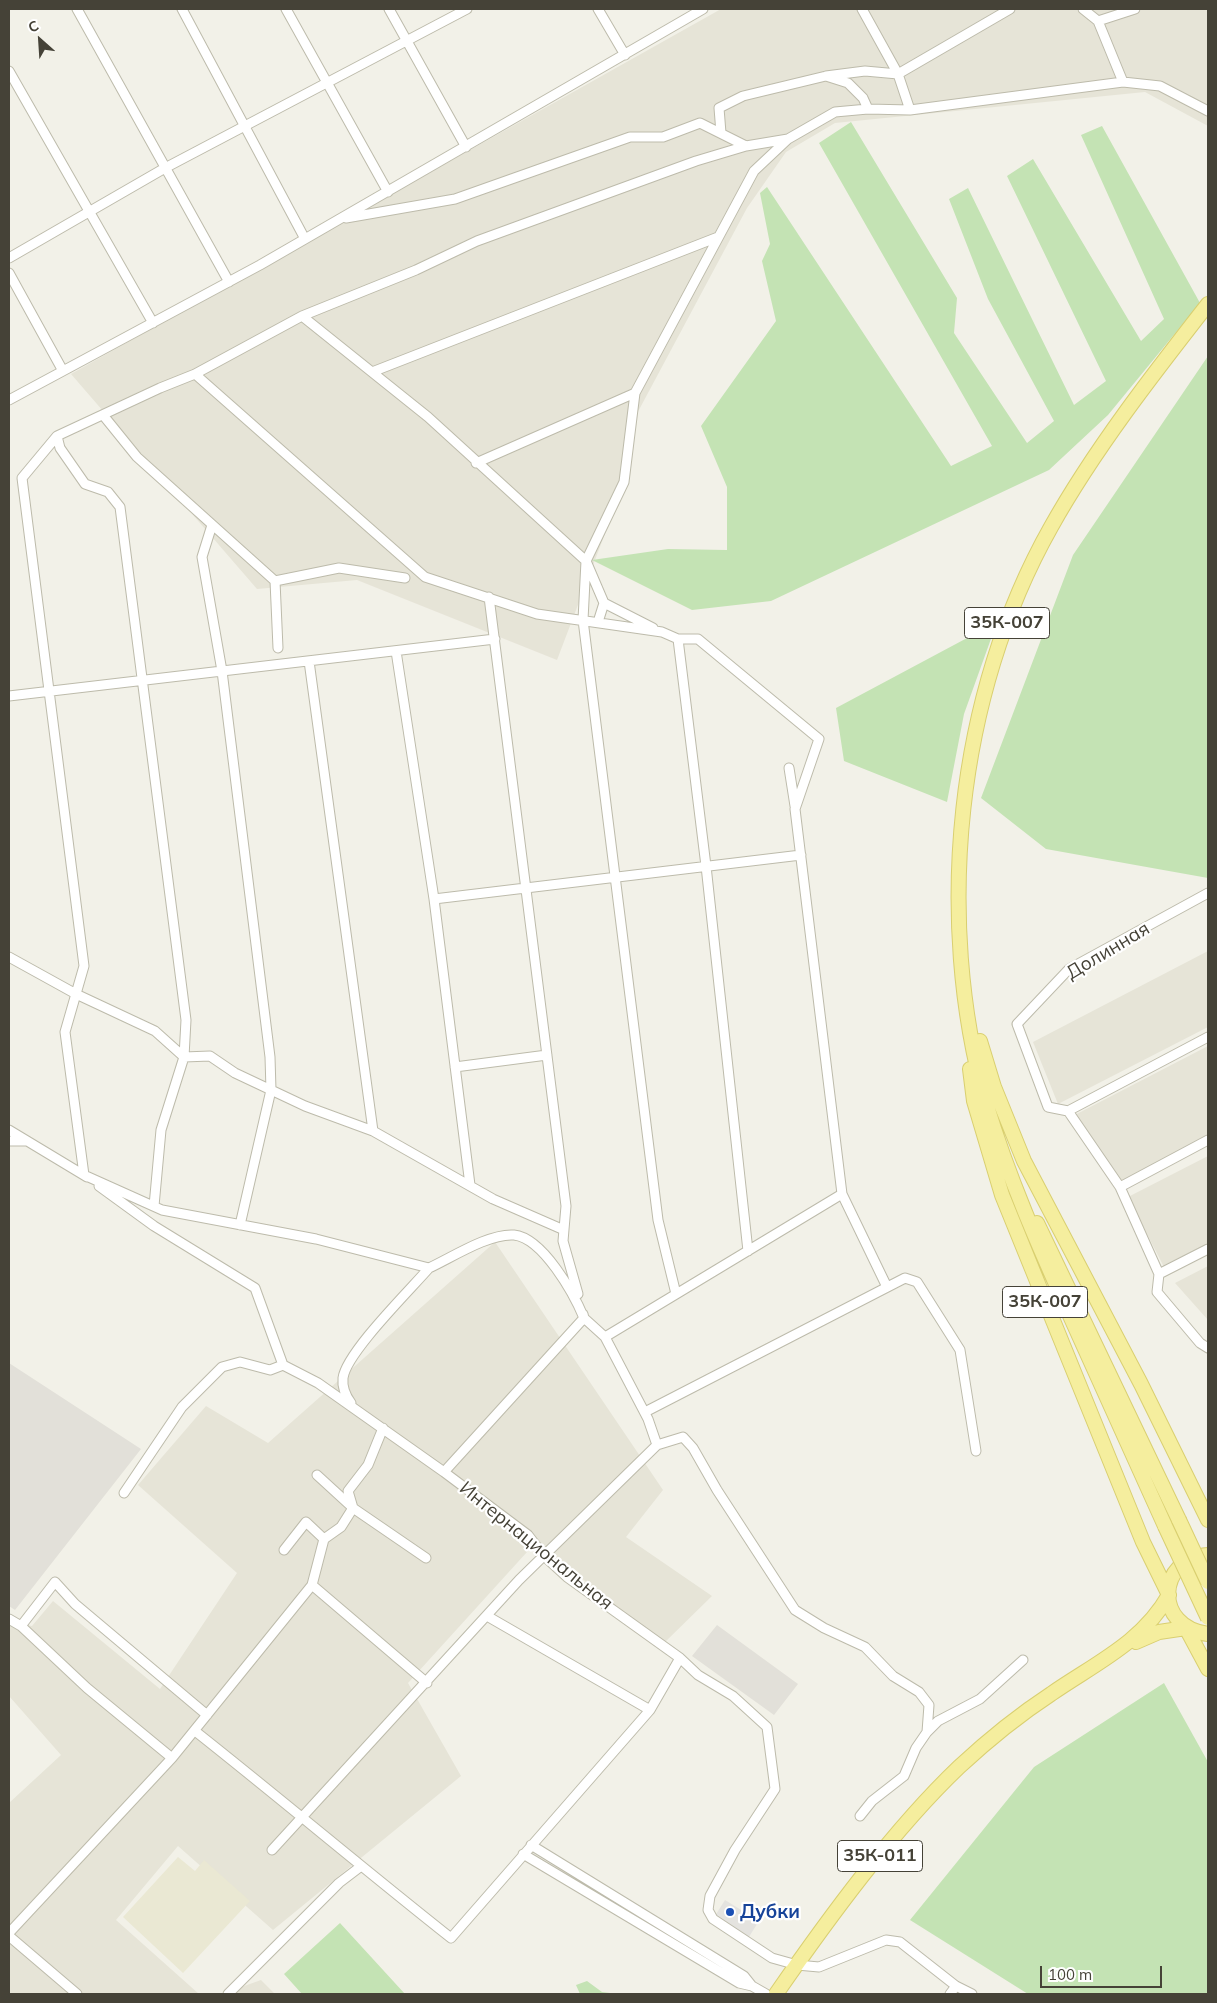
<!DOCTYPE html>
<html>
<head>
<meta charset="utf-8">
<style>
	body { margin:0 }
	#map { position:relative; width:1217px; height:2003px; overflow:hidden; background:#f2f1e8; font-family:Mulish,sans-serif }
	canvas { display:block }
	.frame { position:absolute; inset:0; border:10px solid #454237; pointer-events:none }
	.north { position:absolute; left:15px; top:15px; width:50px; height:50px; -webkit-text-stroke:4px #fff; paint-order:stroke; rotate:334deg; font-size:14px; font-weight:700; line-height:20px; text-align:center; color:#454237 }
	.north::after { content:''; display:block; margin:auto; width:18px; height:22px; background:#454237; clip-path:polygon(50% 0,100% 100%,50% 72%,0 100%) }
	.scale { position:absolute; left:1040px; top:1966px; width:122px; height:22px; box-sizing:border-box; border:2px solid #454237; border-top:0; padding-left:6px; font-size:15px; line-height:18px; white-space:nowrap; color:#454237; -webkit-text-stroke:4px #fff; paint-order:stroke }
</style>
</head>
<body>
<div id="map">
<canvas width="1217" height="2003"></canvas>
<div class="frame"></div>
<div class="north">С</div>
<div class="scale">100 m</div>
</div>
<script>
const context = document.querySelector('canvas').getContext('2d');
context.lineJoin = 'round';
function fill(path, color) { context.fillStyle = color; context.fill(path, 'evenodd'); }
function trace(path, color, width, dash) { context.strokeStyle = color; context.lineWidth = width; context.lineCap = dash ? 'butt' : 'round'; context.setLineDash(dash || []); context.stroke(path); }
function write(font, color, halo, rows, align = 'center') {
  context.font = font + ' Mulish,sans-serif'; context.lineWidth = 4.5; context.setLineDash([]); context.textBaseline = 'middle'; context.strokeStyle = halo; context.fillStyle = color; for (const [text, x, y, turn = 0] of rows) {
    context.save(); context.translate(x, y); context.rotate((+turn || 0) * Math.PI / 180); context.textAlign = isNaN(turn) ? turn : align; if (halo) context.strokeText(text, 0, 0); context.fillText(text, 0, 0); context.restore();
  }
}
fill(new Path2D(`
	M721 9H1208V126L1145 92 835 123 786 152 747 208 633 421 622 489 557 660 357 580 257 589 71 374Z
	M1208 951V1027L1058 1104 1033 1042Z
	M1208 1046V1136L1119 1183 1067 1119Z
	M1208 1156V1246L1165 1269 1128 1197Z
	M495 1242 663 1490 626 1537 712 1596 662 1645 537 1541 408 1683 461 1776 273 1930 178 1846 116 1920 199 1994H9V1803L61 1755 9 1696V1621L32 1626 53 1601 160 1689 237 1573 138 1485 206 1406 268 1443Z
	M1208 1266V1320L1175 1283Z
	M261 1980 275 1994H222Z`), '#e6e4d7');
fill(new Path2D(`
	M9 1363 141 1449 15 1610 9 1606Z
	M717 1625 798 1684 774 1715 692 1656Z`), '#e2e0d9');
fill(new Path2D(`
	M178 1857 195 1871 204 1860 250 1901 183 1973 123 1917Z`), '#eae8d3');
fill(new Path2D(`
	M851 122 957 298 954 333 1027 443 1054 421 988 299 949 199 968 188 1074 405 1106 381 1007 176 1033 159 1141 341 1164 319 1081 135 1102 126 1200 303 1108 415 1049 470 771 601 692 610 592 560 668 549 727 550V487L701 426 776 321 762 261 770 244 760 193 767 187 951 466 992 446 819 143Z
	M1208 356V878L1046 849 981 798 1073 555Z
	M997 622 964 714 947 802 844 761 836 708Z
	M1164 1683 1208 1762V1994H1028L910 1920 1034 1767Z
	M340 1923 405 1994H302L284 1974Z
	M587 1981 602 1992 618 1994H580L576 1985Z`), '#c4e3b4');
fill(new Path2D(`
	M725 1900 759 1921 747 1940 713 1919Z`), '#e4e3df');
const minor = new Path2D(`
	M77 9 229 282
	M182 9 305 239
	M286 9 388 192
	M389 9 466 147
	M598 9 625 55
	M862 9 898 74 910 110
	M1083 9 1098 21 1123 82
	M1098 21 1135 9
	M9 71 153 323
	M826 76 865 71 898 74 1010 9
	M721 133 719 108 743 96 826 76 848 83 863 98 868 109
	M346 218 455 199 630 137H663L700 123 746 146
	M9 258 165 168 467 9
	M9 273 63 371
	M302 316 428 417 586 561 583 620 658 1220 676 1294
	M372 372 718 237
	M195 374 425 577 537 614 662 632 678 639H698L819 739 795 809 842 1194 605 1337
	M9 400 260 265 703 9
	M103 415 137 457 275 581 278 648
	M57 436 60 448 85 484 108 492 120 507 186 1020 184 1057 161 1130 154 1206
	M476 463 635 393
	M212 525 202 557 222 671 270 1057 271 1090 240 1225
	M275 581 339 568 405 578
	M489 597 566 1206 563 1241 578 1294
	M604 603 653 628
	M598 622 604 603 586 561 624 482 635 393 754 171 788 139 835 112 868 109 910 110 1123 82 1160 86 1208 111
	M678 639 706 866 748 1251
	M396 651 434 899 470 1185
	M309 661 373 1131
	M9 696 495 639
	M789 768 795 806
	M1208 893 1069 969 1017 1024 1048 1107 1068 1111 1120 1187 1159 1274 1157 1292 1200 1343 1208 1348
	M434 899 801 855
	M9 957 76 994 155 1031 184 1057 210 1056 235 1073 305 1106 373 1131 493 1199 564 1230
	M455 1067 547 1055
	M1068 1111 1208 1037
	M9 1130 87 1177
	M9 1141H26
	M99 1186 154 1226 255 1288 283 1365 318 1383 444 1472 528 1535 544 1556 567 1577 680 1658 698 1675 733 1696 767 1727 775 1789 735 1850 710 1896 708 1910 713 1919 772 1958 797 1965 819 1967 886 1940 900 1942 956 1986 972 1994
	M1120 1187 1208 1140
	M842 1194 887 1287
	M1159 1274 1208 1249
	M583 1314 584 1318 605 1337 648 1419 657 1445
	M351 1403C345 1395 342 1388 343 1378 346 1353 410 1290 429 1268
	M645 1412 905 1278 917 1282 960 1350 976 1451
	M444 1472 584 1318C574 1294 543 1238 514 1235 489 1233 451 1258 429 1268L316 1239 162 1210 84 1175 65 1032 84 966 22 478 57 436 160 388 195 374 302 316 416 270 477 241 696 161 746 146 788 139
	M317 1475 353 1508 426 1558
	M124 1493 182 1407 222 1367 240 1362 270 1370 283 1365
	M284 1550 306 1522 324 1539
	M312 1585 324 1539 341 1527 353 1508 348 1491 368 1465 383 1428
	M487 1616 650 1710
	M9 1619 21 1626 55 1582 75 1604 207 1715
	M21 1626 87 1688 172 1758
	M195 1731C281 1799 365 1870 451 1938L650 1710 680 1658
	M927 1732 938 1721 980 1699 1023 1660
	M531 1845 744 1976 752 1986
	M272 1850 519 1580 657 1445 683 1437 693 1448 717 1490 795 1610 824 1628 865 1647 893 1676 919 1692 929 1705 927 1732 916 1748 904 1776 872 1801 860 1816
	M523 1854 739 1983 752 1986 766 1994
	M9 1933 172 1758 312 1585 427 1683
	M9 1936 77 1994
	M228 1994 339 1883 360 1867
	M950 1994 956 1986`);
const primary = new Path2D(`
	M980 1041 994 1087 1024 1161 1141 1384 1208 1520
	M1037 1223 1179 1520
	M1165 1526C1134 1457 1103 1389 1072 1320 1040 1249 1008 1177 986 1103 934 918 956 695 1051 527 1094 450 1154 373 1208 304
	M1208 1555C1157 1558 1153 1627 1208 1634
	M1136 1642 1159 1632 1186 1628 1208 1669
	M776 1994C828 1919 893 1830 959 1767 987 1741 1019 1715 1051 1694 1094 1664 1142 1643 1169 1595L1143 1542 1002 1195 974 1101 970 1069`);
trace(minor, '#bdbbab', 11);
trace(primary, '#d9cf70', 16);
trace(minor, '#fff', 9);
trace(primary, '#f5ee9e', 14);
const primaryBridge = new Path2D(`
	M1179 1520 1208 1582
	M1165 1526 1208 1618`);
trace(primaryBridge, '#d9cf70', 16, []);
trace(primaryBridge, '#f5ee9e', 14);
for (const [x, y, r, color] of [
	[730,1912,5,"#1a4fb4"]
]) { const dot = new Path2D(); dot.arc(x, y, r, 0, 2 * Math.PI); context.fillStyle = color; context.fill(dot); trace(dot, '#fff', 2); }
for (const [x, y, w] of [
	[1007,623,85],
	[1045,1302,85],
	[880,1856,85]
]) { const box = new Path2D(); box.roundRect(x - w / 2, y - 15.5, w, 31, 4); context.fillStyle = '#fff'; context.fill(box); trace(box, '#454237', 1); }
write('bold 18px', '#454237', null, [
	["35К-007",1007,623],
	["35К-007",1045,1302],
	["35К-011",880,1856]
]);
write('19px', '#454237', '#fff', [
	["Долинная",1108,951,-31],
	["Интернациональная",536,1546,39]
]);
write('bold 19px', '#164399', '#fff', [
	["Дубки",740,1912]
], 'left');
</script>
</body>
</html>
